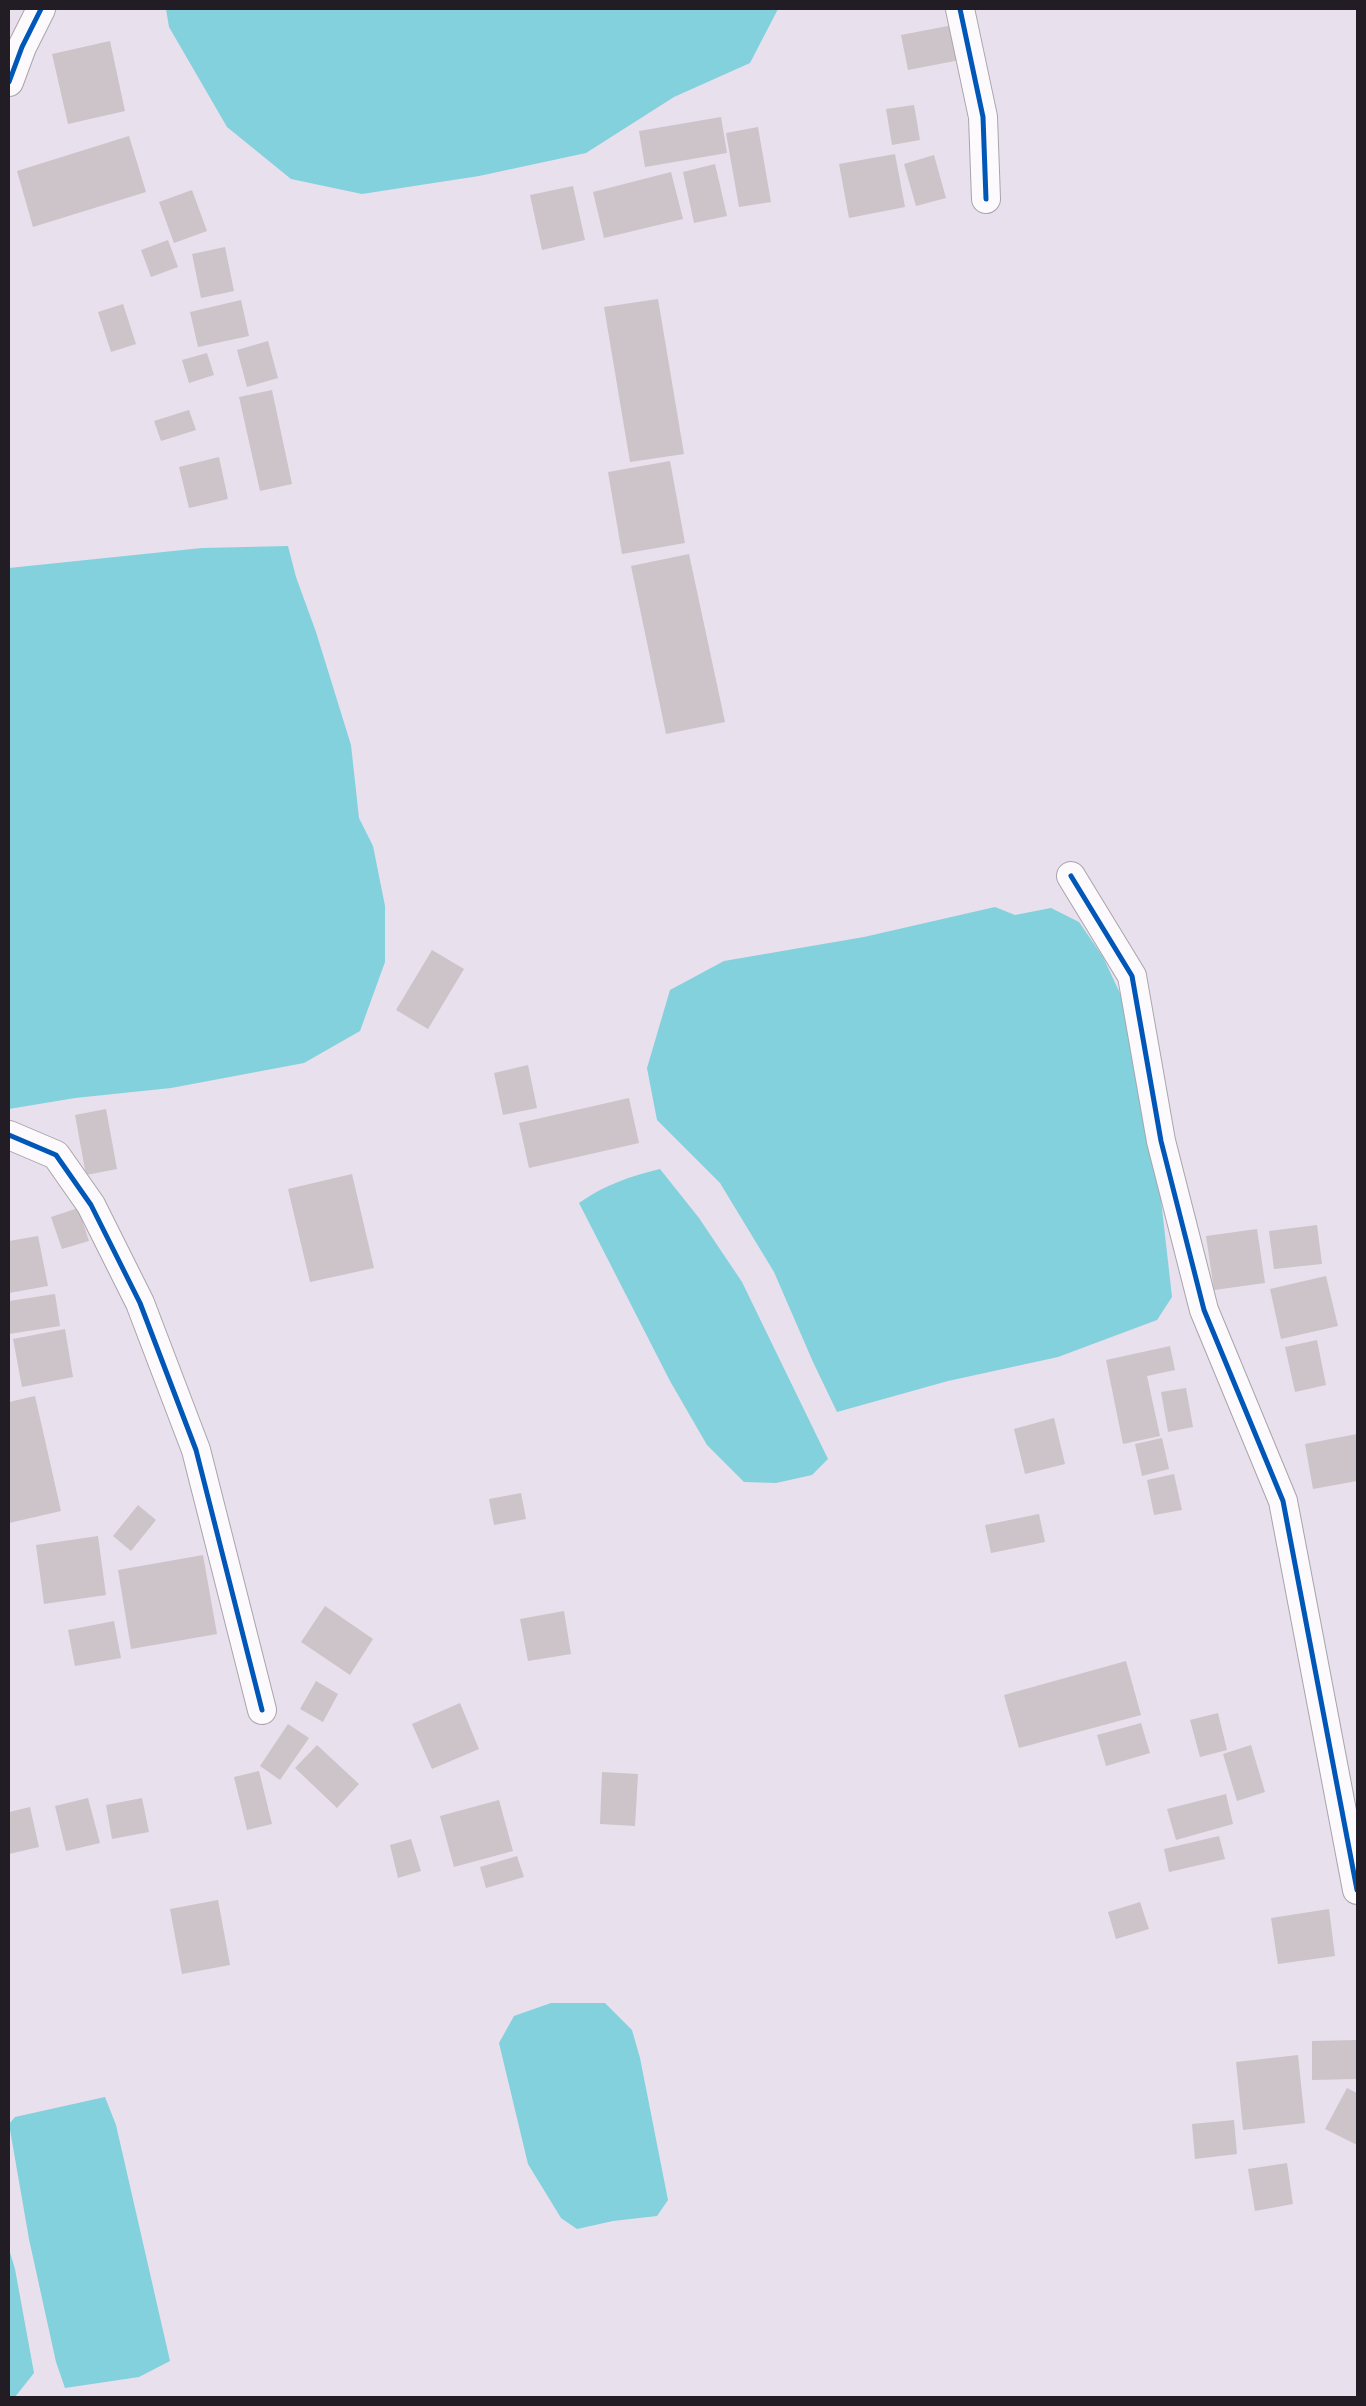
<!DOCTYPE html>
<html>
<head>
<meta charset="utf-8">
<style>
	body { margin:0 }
	#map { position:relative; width:1366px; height:2406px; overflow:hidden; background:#e8e0ec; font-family:"Zilla Slab",serif }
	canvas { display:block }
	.frame { position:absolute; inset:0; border:10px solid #221d24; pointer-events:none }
</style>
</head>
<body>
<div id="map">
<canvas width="1366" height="2406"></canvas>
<div class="frame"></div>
</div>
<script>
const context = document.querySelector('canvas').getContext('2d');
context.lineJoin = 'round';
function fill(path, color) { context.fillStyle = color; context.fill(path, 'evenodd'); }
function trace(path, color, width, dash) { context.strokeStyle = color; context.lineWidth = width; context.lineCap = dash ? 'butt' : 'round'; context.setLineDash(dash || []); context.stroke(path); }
fill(new Path2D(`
	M166 9H778L750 63 674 97 586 153 479 176 362 194 291 179 227 127 169 27Z
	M288 546 296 577 316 632 351 745 359 818 373 846 385 906V962L360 1031 304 1063 171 1088 75 1098 9 1109V568L202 548Z
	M995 907 1015 915 1051 908 1079 922 1103 957 1133 1021 1156 1156 1172 1297 1157 1320 1058 1357 948 1381 837 1412 813 1362 774 1272 720 1183 657 1120 647 1068 670 990 724 961 864 937Z
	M660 1169 699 1218 742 1282 828 1459 812 1475 776 1483 744 1482 707 1445 670 1381 579 1203C604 1185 631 1176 660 1169Z
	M551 2003H605L632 2030 640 2058 668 2200 657 2216 613 2221 577 2229 561 2218 528 2164 499 2043 514 2016Z
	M105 2097 116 2125 170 2361 139 2377 65 2388 56 2362 29 2239 9 2124 15 2117Z
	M9 2249 15 2269 34 2373 15 2397H9Z`), '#82d1dc');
fill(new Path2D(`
	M953 25 960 60 908 70 901 35Z
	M110 41 125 111 68 124 52 54Z
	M914 105 920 140 892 145 886 109Z
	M721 117 727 153 645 167 639 131Z
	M758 127 771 202 739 207 726 133Z
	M129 136 146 192 33 227 17 171Z
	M895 154 905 207 849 218 839 164Z
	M934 155 946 198 916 206 904 164Z
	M715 164 727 216 694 223 683 172Z
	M671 172 683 219 604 238 593 192Z
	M573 186 585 240 542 250 530 195Z
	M192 190 207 231 174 243 159 202Z
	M168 240 178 267 151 277 141 250Z
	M225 247 234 291 201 298 192 254Z
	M658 299 684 454 630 462 604 307Z
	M241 300 249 336 198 347 190 312Z
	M123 304 136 344 111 352 98 312Z
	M268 341 278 378 247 387 237 350Z
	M207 353 214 375 189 383 182 360Z
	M272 390 292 484 260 491 239 397Z
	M189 410 196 430 161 441 154 421Z
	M219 457 228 499 189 508 179 467Z
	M670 461 685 543 622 554 608 472Z
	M689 554 725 722 666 734 631 566Z
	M432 950 464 969 428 1029 396 1010Z
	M528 1065 537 1108 503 1115 494 1073Z
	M629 1098 639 1143 529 1168 519 1123Z
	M106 1109 117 1169 86 1175 75 1115Z
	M352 1174 374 1268 310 1282 288 1189Z
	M78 1208 89 1241 62 1249 51 1217Z
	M1317 1225 1322 1264 1274 1269 1269 1231Z
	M1257 1229 1265 1283 1214 1290 1206 1236Z
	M38 1236 48 1286 9 1293V1241Z
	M1326 1276 1338 1326 1281 1339 1270 1289Z
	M55 1294 60 1326 9 1334V1301Z
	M65 1329 73 1377 22 1387 13 1339Z
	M1317 1340 1326 1385 1295 1392 1285 1347Z
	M1170 1346 1175 1370 1147 1376 1160 1436 1123 1444 1106 1360Z
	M1186 1388 1193 1427 1168 1432 1161 1392Z
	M35 1396 61 1511 9 1523V1402Z
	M1054 1418 1065 1464 1025 1474 1014 1429Z
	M1357 1434V1481L1313 1489 1305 1444Z
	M1162 1438 1169 1469 1142 1476 1135 1444Z
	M1174 1474 1182 1510 1154 1515 1147 1480Z
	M521 1493 526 1519 494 1525 489 1499Z
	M138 1505 156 1520 131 1551 113 1536Z
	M1039 1514 1045 1542 991 1553 985 1525Z
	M98 1536 106 1595 44 1604 36 1545Z
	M203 1555 217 1634 131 1649 118 1570Z
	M325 1606 373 1639 350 1675 301 1642Z
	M564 1611 571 1654 528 1661 520 1619Z
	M114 1621 121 1658 75 1666 68 1630Z
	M1126 1661 1141 1715 1019 1748 1004 1695Z
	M316 1681 338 1694 323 1722 300 1709Z
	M460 1703 479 1749 432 1769 412 1724Z
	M1218 1713 1227 1750 1200 1757 1190 1720Z
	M1141 1723 1150 1753 1106 1766 1097 1735Z
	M288 1724 309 1738 280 1780 260 1766Z
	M317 1745 359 1784 337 1808 295 1768Z
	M1251 1745 1265 1792 1237 1801 1223 1754Z
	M259 1771 272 1824 247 1830 234 1777Z
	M602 1772 638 1774 635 1826 600 1824Z
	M1226 1794 1233 1824 1176 1840 1167 1809Z
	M88 1798 100 1843 66 1851 55 1806Z
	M142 1798 149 1832 112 1839 106 1805Z
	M499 1800 513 1851 454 1867 440 1816Z
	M30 1807 39 1847 9 1854V1812Z
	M1219 1836 1225 1859 1169 1872 1164 1849Z
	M411 1839 421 1871 398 1878 390 1845Z
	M517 1856 524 1877 486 1888 480 1867Z
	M218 1900 230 1965 182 1974 170 1909Z
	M1140 1902 1149 1929 1116 1939 1108 1912Z
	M1329 1909 1335 1956 1278 1964 1271 1918Z
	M1357 2040V2079L1312 2080V2041Z
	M1298 2055 1305 2123 1243 2130 1236 2062Z
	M1347 2088 1357 2093V2145L1325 2129Z
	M1234 2120 1237 2154 1195 2159 1192 2124Z
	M1287 2163 1293 2204 1255 2211 1248 2169Z`), '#ccc4c8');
const minor = new Path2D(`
	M960 9 983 117 986 199
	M9 82 22 47 41 9
	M1071 876 1132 976 1161 1141 1204 1310 1283 1501 1357 1890
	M9 1135 56 1155 91 1205 140 1303 196 1450 262 1710`);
trace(minor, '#a9a4ac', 30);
trace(minor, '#fcfafc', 28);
trace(new Path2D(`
	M960 9 983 117 986 199
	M9 82 22 47 41 9
	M1071 876 1132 976 1161 1141 1204 1310 1283 1501 1357 1890
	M9 1135 56 1155 91 1205 140 1303 196 1450 262 1710`), '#0057b8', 5);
</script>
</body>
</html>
